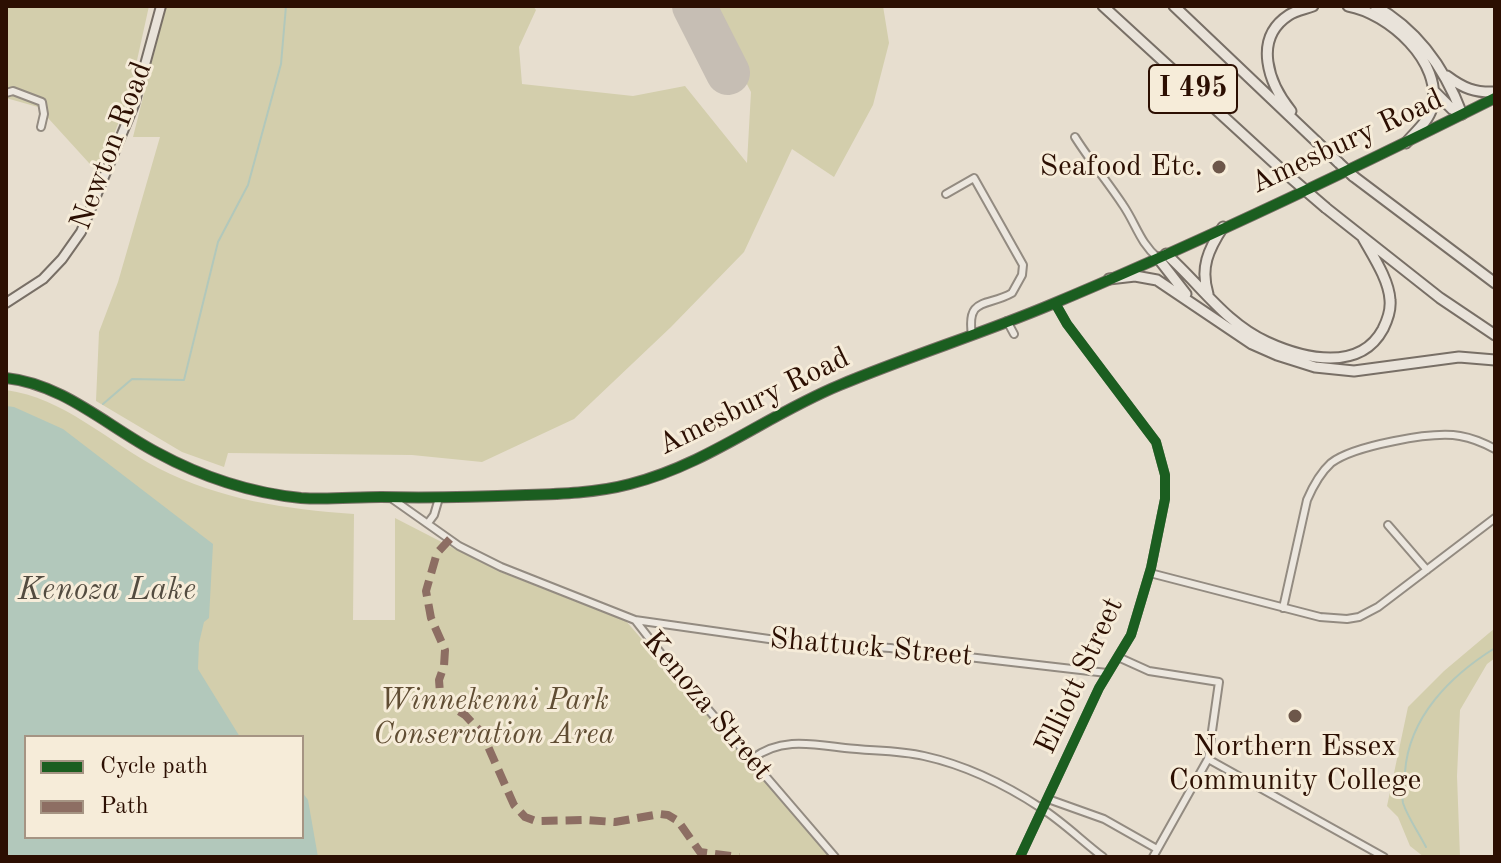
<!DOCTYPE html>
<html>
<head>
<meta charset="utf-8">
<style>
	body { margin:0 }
	#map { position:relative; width:1501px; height:863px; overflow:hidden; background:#e7decf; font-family:"Old Standard TT",serif }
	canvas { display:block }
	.frame { position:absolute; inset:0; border:8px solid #2c0f02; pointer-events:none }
	.legend { position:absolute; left:24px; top:735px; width:280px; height:104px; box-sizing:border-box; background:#f6ecd9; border:2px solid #a59483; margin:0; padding:10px 14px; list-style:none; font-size:24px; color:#2c0f02 }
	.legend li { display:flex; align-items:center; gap:16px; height:40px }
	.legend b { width:40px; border:2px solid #a59483 }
</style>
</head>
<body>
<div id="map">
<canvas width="1501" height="863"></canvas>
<div class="frame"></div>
<ul class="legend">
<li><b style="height:10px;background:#1b5e20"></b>Cycle path</li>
<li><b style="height:10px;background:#8d6e63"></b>Path</li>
</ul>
</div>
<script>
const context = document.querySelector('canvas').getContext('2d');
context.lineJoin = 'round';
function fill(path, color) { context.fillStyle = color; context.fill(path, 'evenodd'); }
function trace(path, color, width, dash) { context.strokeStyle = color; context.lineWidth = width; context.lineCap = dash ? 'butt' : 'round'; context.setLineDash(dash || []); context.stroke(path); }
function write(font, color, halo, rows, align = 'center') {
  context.font = font + ' "Old Standard TT",serif'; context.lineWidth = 6; context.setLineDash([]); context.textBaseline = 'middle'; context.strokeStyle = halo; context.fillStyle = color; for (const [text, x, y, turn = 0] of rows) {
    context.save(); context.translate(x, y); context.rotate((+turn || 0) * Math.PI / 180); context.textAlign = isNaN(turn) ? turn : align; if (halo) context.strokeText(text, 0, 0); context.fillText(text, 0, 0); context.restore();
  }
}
fill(new Path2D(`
	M6 6H149L130 92 99 174 38 107 6 98Z
	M166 6H533L536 10 519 47 522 84 633 96 685 86 747 163 751 92 718 28 717 6H883L889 43 873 105 834 177 792 149 744 252 671 327 574 419 482 462 412 455 228 453 224 467 182 452 96 401 99 332 118 282 160 137H133Z
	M6 390C64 398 107 441 158 468 221 500 285 509 354 514L353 620H395V518L498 571 626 621 830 857H6ZM26 737H302V837H26Z
	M1495 628V658L1487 664 1460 710 1457 776 1460 857H1424L1410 846 1398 817 1387 806 1408 707 1444 671Z`), '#d3ceac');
fill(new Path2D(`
	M6 406 14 407 63 429 213 544 209 618 204 622 199 643 198 669 240 737H26V837H302V792L308 800 318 857H6Z`), '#b2c8bb');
trace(new Path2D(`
	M103 404 132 379 184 380 218 242 248 185 281 64 286 6
	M1426 847C1419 833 1408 818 1403 803 1401 794 1404 781 1405 772 1409 717 1450 676 1495 648`), '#b2c8bb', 2);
trace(new Path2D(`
	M694 6 728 73`), '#c6beb4', 44);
const minor = new Path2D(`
	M6 93 13 91 42 102 44 114 41 127
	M1075 137C1090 161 1108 182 1123 205 1136 224 1140 243 1158 258
	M946 194 974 178 1023 265 1022 275 1012 293C988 307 966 296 972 335
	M1007 321 1014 334
	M391 498 459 546 501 567 635 620 670 665 835 857
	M428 523 434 515 439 498
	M1388 525 1427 570
	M1150 573 1320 617 1347 619 1359 617 1378 607 1495 518
	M1283 608 1307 500C1313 486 1320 473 1331 463 1353 446 1432 431 1460 436 1472 438 1484 443 1495 449
	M635 620 776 640 890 648 1107 673
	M1118 657 1149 671 1219 682 1208 759 1384 857
	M752 759C780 737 812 744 845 748 871 751 899 750 924 756 965 765 1006 785 1041 808 1063 822 1082 841 1103 857
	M1048 799 1104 819 1157 849
	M1020 857 1099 688 1131 635 1151 568 1165 499V475L1156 442 1067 324 1055 303
	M1153 857 1208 759`);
const major = new Path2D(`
	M6 303 43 279 62 259 81 232 134 105 161 6
	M6 378C63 384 107 426 156 452 200 476 251 493 301 498 328 500 354 497 381 497 429 498 477 497 526 495 560 494 596 493 630 484 708 464 767 415 840 385 909 356 981 334 1050 305 1201 242 1349 171 1495 98`);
const highway = new Path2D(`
	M1103 6 1283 171
	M1174 6 1339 163
	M1348 6C1388 13 1444 62 1432 108 1428 122 1415 132 1406 143
	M1375 6C1418 30 1445 69 1462 114
	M1447 76C1463 88 1475 93 1495 92
	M1433 90 1452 109 1462 114
	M1291 111C1269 84 1252 39 1289 15 1295 11 1305 9 1313 6
	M1353 176 1495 283
	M1326 208 1440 298 1495 335
	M1166 254C1200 284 1225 323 1267 342 1304 359 1360 372 1383 329 1387 321 1391 310 1390 300 1389 280 1373 256 1363 238
	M1158 258 1186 294
	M1109 279 1135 276 1157 280 1252 344 1277 355 1315 367 1354 371 1459 357 1495 360
	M1208 294C1200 268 1208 250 1223 227`);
trace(minor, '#938b81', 10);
trace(major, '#786f66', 12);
trace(highway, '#786f66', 13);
trace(minor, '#ece7df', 6);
trace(major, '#e9e3da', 8);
trace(highway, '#e9e3da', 9);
const highwayBridge = new Path2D(`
	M1339 163 1353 176
	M1283 171 1326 208`);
trace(highwayBridge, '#786f66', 13, []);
trace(highwayBridge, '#e9e3da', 9);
trace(new Path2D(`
	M450 539 437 553 426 591 431 618 445 650 444 666 439 680 440 693 449 705 465 715 482 733 514 805 525 817 536 821 585 820 615 822 660 814 668 815 678 821 700 852 739 857`), '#8d6e63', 8, [16, 8]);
trace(new Path2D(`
	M6 378C63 384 107 426 156 452 200 476 251 493 301 498 328 500 354 497 381 497 429 498 477 497 526 495 560 494 596 493 630 484 708 464 767 415 840 385 909 356 981 334 1050 305 1201 242 1349 171 1495 98
	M1020 857 1099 688 1131 635 1151 568 1165 499V475L1156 442 1067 324 1055 303`), '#1b5e20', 10);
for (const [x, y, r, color] of [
	[1219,167,8,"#6d574a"],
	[1295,716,8,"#6d574a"]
]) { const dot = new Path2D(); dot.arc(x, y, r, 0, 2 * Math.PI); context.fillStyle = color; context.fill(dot); trace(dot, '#f6ecd9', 3); }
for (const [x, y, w] of [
	[1193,89,88]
]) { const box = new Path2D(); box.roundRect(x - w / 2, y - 24, w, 48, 6); context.fillStyle = '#f6ecd9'; context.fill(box); trace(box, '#2c0f02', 2); }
write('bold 28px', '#2c0f02', null, [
	["I 495",1193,89]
]);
write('30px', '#2c0f02', '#f6ecd9', [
	["Amesbury Road",1347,142,-25],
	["Newton Road",112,146,-69],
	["Amesbury Road",754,402,-26],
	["Shattuck Street",871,648,5],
	["Elliott Street",1080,676,-65],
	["Kenoza Street",707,706,50]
]);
write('30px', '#2c0f02', '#f6ecd9', [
	["Seafood Etc.",1203,167],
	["Northern Essex",1295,747,"center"],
	["Community College",1295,781,"center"]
], 'right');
write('italic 30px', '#604d33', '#f6ecd9', [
	["Winnekenni Park",494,701],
	["Conservation Area",494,735]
]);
write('italic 32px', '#534c40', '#f6ecd9', [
	["Kenoza Lake",107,591]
]);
</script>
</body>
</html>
